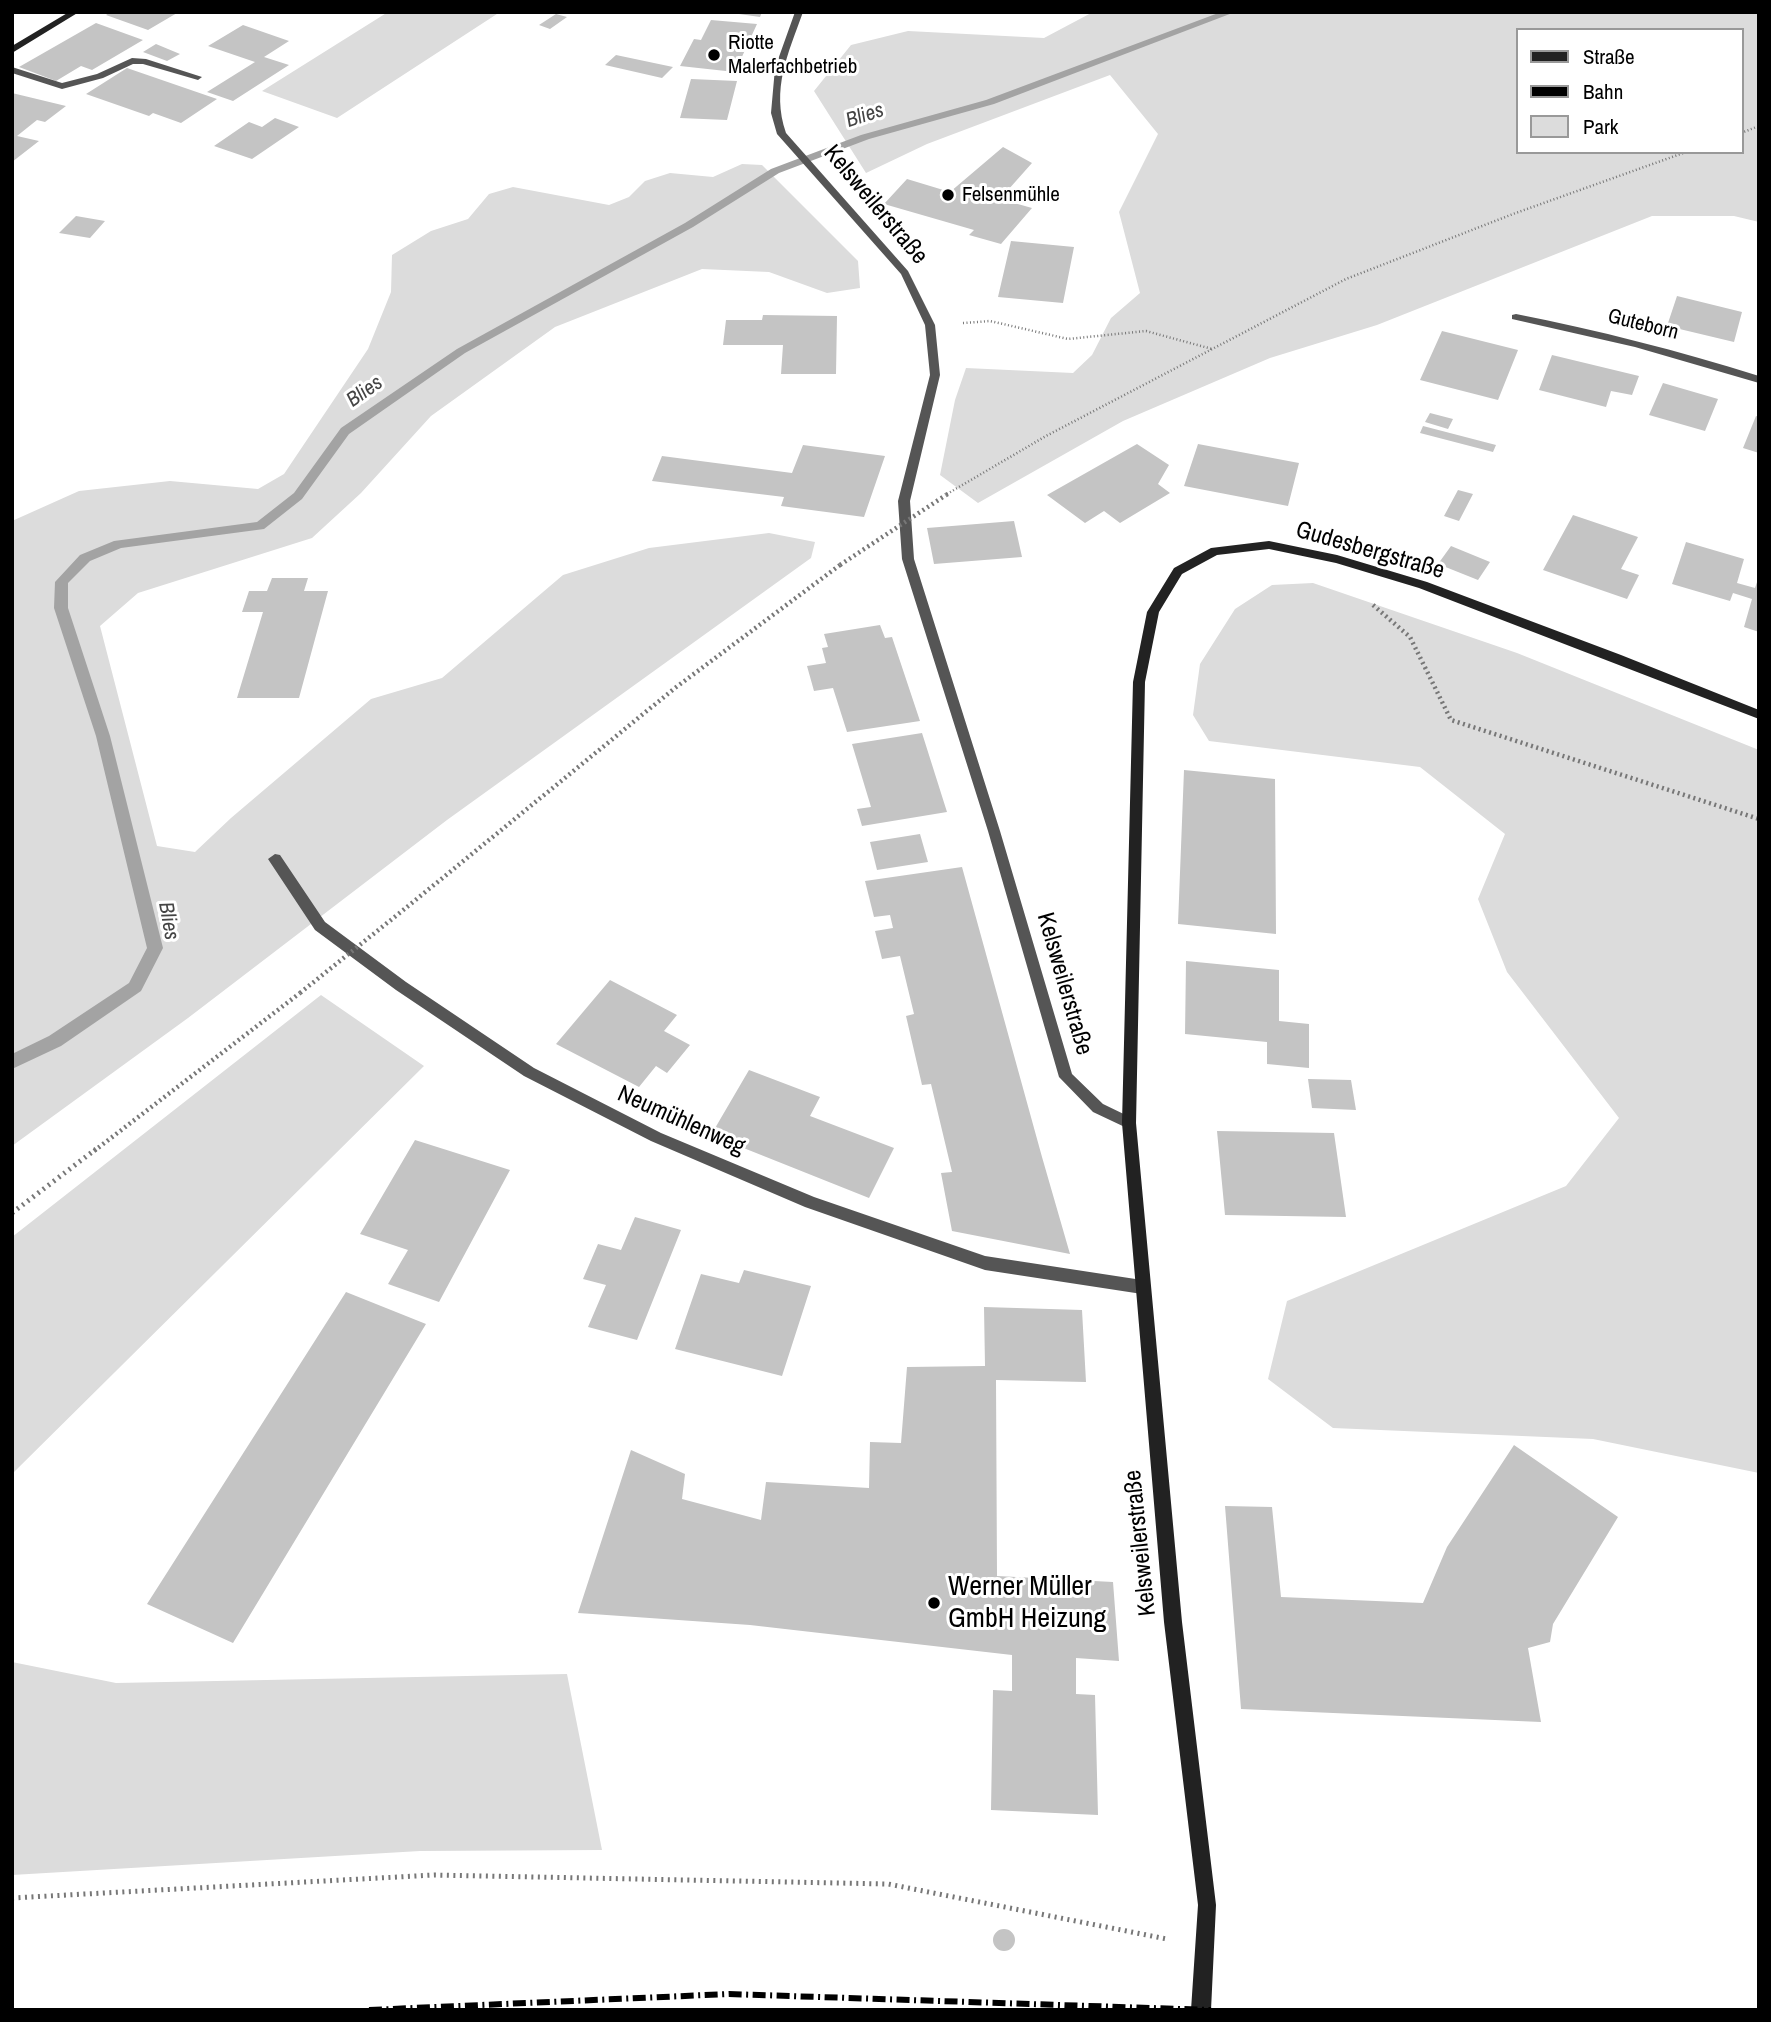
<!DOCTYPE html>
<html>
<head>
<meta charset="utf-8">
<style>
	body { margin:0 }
	#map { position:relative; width:1771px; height:2022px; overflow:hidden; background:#fff; font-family:"Archivo Narrow",sans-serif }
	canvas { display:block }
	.frame { position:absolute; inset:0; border:14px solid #000; pointer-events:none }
	.legend { position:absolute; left:1516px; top:28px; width:228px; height:126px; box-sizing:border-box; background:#fff; border:2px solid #999; margin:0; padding:9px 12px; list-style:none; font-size:21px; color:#000 }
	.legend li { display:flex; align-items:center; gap:14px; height:35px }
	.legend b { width:35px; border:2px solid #999 }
</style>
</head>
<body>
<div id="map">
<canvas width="1771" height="2022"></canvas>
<div class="frame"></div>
<ul class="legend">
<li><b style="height:9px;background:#222"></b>Straße</li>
<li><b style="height:9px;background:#000"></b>Bahn</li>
<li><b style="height:19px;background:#dcdcdc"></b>Park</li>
</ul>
</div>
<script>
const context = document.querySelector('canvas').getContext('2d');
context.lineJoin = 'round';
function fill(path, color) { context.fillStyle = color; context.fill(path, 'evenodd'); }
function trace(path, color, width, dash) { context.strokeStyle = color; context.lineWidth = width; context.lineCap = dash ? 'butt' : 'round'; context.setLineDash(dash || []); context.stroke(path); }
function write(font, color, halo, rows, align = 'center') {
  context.font = font + ' "Archivo Narrow",sans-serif'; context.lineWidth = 6; context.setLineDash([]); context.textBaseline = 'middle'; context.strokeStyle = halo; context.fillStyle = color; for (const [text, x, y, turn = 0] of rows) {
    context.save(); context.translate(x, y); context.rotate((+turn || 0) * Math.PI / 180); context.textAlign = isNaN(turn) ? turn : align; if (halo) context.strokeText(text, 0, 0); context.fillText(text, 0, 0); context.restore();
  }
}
fill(new Path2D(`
	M388 12H500L337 118 262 91Z
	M1093 12H1759V222L1734 216H1652L1377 325 1270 358 1123 421 978 503 940 475 955 400 966 368 1073 373 1092 355 1111 318 1140 293 1119 212 1158 134 1110 75 927 144 866 173 814 91 851 45 908 31 1044 38ZM1517 30H1741V152H1517Z
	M742 164 762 165 858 261 860 288 827 293 769 272 702 269 555 327 431 416 361 493 312 538 138 593 100 626 157 846 195 852 231 818 371 699 442 678 563 575 649 548 769 533 815 542 811 558 447 820 188 1018 12 1146V521L79 491 170 481 258 489 284 474 368 349 391 292 392 255 431 231 468 219 489 194 513 187 609 205 629 197 645 181 670 173 713 177Z
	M1313 583 1517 653 1759 750V1473L1593 1439 1333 1428 1268 1379 1287 1301 1566 1186 1619 1118 1507 972 1478 899 1505 834 1420 767 1209 741 1193 715 1200 664 1235 609 1272 585Z
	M321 995 424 1066 12 1474V1237Z
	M12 1662 116 1683 567 1674 602 1850 420 1851 12 1875Z`), '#dcdcdc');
fill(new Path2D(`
	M1221 12H1235L994 104 869 139 779 173 693 227 465 353 349 434 302 499 264 529 121 548 90 561 68 583V608L110 736 163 948 141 991 61 1046 12 1069V1054L49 1036 129 983 147 948 96 736 54 608 55 582 80 555 114 541 257 522 294 493 341 428 457 349 685 223 771 169 861 135 986 100Z`), '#a3a3a3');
fill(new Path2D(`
	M110 12H174L177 13 148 30 106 15Z
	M725 12H762L760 17Z
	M556 14 567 17 550 29 539 25Z
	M711 20 757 24 735 72 680 66 694 39 701 40Z
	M96 23 143 40 92 70 81 66 56 81 19 67Z
	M243 25 289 41 264 57 289 65 233 101 207 92 255 62 208 46Z
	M156 44 180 54 167 61 143 52Z
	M616 55 673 67 662 78 605 65Z
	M127 68 217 99 181 123 153 113 149 116 86 94Z
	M691 79 737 81 727 120 680 118Z
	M12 93 66 106 45 122 37 120 17 136 39 141 12 162Z
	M275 118 299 127 252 159 214 146 249 122 262 127Z
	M1003 147 1032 163 1000 199 1032 208 1001 244 969 235 974 230 884 204 907 179 950 192Z
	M76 216 105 221 90 238 59 233Z
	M1011 241 1074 247 1063 303 998 297Z
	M1677 296 1742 312 1734 342 1667 326Z
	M763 315 837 316 836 374H781L783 345H723L726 320H762Z
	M1442 331 1518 350 1498 400 1420 380Z
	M1552 355 1639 376 1632 395 1611 391 1606 407 1539 390Z
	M1663 383 1718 399 1705 431 1649 415Z
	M1430 413 1453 419 1448 429 1425 422Z
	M1756 416 1759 417V453L1743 448Z
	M1423 426 1496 445 1493 452 1420 433Z
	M1137 444 1169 465 1158 484 1170 493 1120 523 1104 511 1085 523 1047 495Z
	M1198 444 1299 463 1288 506 1184 486Z
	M803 445 885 456 864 517 781 506 784 497 652 481 662 456 792 473Z
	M1458 490 1473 494 1459 521 1444 516Z
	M1573 515 1638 537 1621 569 1639 575 1627 599 1543 570Z
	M1014 521 1022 557 934 564 927 528Z
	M1686 542 1744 559 1737 583 1755 588 1759 576V632L1744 627 1752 599 1733 593 1730 601 1672 584Z
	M1451 546 1490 562 1478 580 1438 564Z
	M272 578H308L304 591H328L299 698H237L263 612H242L249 591H267Z
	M880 625 885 638 892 637 920 721 847 732 833 688 814 691 807 666 826 663 822 648 828 647 824 634Z
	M922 733 947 812 862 826 857 809 871 807 852 744Z
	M1184 770 1275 779 1276 934 1178 924Z
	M920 834 928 862 877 870 870 842Z
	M962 867 1042 1157 1070 1254 952 1231 941 1173 952 1172 931 1084 922 1085 906 1016 914 1014 900 956 882 959 875 931 893 928 890 915 874 917 865 881Z
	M1186 961 1279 970V1021L1309 1024V1068L1267 1064V1042L1185 1034Z
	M610 980 677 1015 664 1031 690 1045 667 1073 656 1066 639 1087 556 1044Z
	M749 1070 820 1097 810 1116 894 1148 869 1198 711 1135Z
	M1308 1079 1351 1080 1356 1110 1312 1108Z
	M1217 1131 1334 1133 1346 1217 1225 1215Z
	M415 1140 510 1170 439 1302 388 1284 408 1250 360 1234Z
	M635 1217 681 1230 637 1340 588 1327 606 1285 583 1279 598 1244 621 1250Z
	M744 1270 811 1286 782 1376 675 1349 701 1274 739 1283Z
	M346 1292 426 1324 233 1643 147 1604Z
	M984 1307 1082 1310 1086 1382 996 1380 997 1576 1113 1582 1119 1661 1076 1658V1694L1095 1695 1098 1815 991 1810 993 1690 1012 1691V1655L750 1625 578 1613 631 1450 685 1474 682 1499 761 1520 766 1482 869 1488 870 1442 901 1443 907 1367 985 1366Z
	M1514 1445 1618 1517 1553 1624 1550 1642 1528 1648 1541 1722 1241 1709 1225 1506 1272 1507 1281 1597 1423 1603 1447 1547Z
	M993 1940a11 11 0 1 1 22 0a11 11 0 1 1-22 0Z`), '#c4c4c4');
trace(new Path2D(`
	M1741 133 1759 126
	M963 323 990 321 1068 339 1146 331 1212 349
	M947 494 1046 436 1346 279 1513 214 1686 152`), '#777', 2.5, [1, 2.5]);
trace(new Path2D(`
	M946 495 950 493
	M1373 605 1410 637 1451 720 1759 819
	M407 907 675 688 840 565
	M94 1151 300 993`), '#777', 4.5, [2, 3.5]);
trace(new Path2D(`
	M12 1213 96 1149
	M12 1898 434 1875 888 1884 1167 1939`), '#777', 5, [2, 4.5]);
fill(new Path2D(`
	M132 58 146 59 202 77 198 80 143 64H133L103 78 62 89 12 73V67L62 83 97 74Z`), '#555');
fill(new Path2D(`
	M795 12H803C788 54 771 89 786 133L908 271 935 325 940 375 910 501 914 559 1000 831 1072 1074 1103 1104 1134 1119 1136 1123 1134 1127 1129 1129 1093 1112 1059 1077 988 831 902 559 898 501 930 375 925 325 901 274 777 134 771 113 775 68Z
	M1516 314C1598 330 1679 351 1759 376V383L1635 347 1512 319V315Z
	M275 854 280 855 325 922 406 982 534 1068 661 1133 814 1197 985 1256 1142 1280 1147 1282 1150 1287 1147 1292 1142 1294 985 1270 805 1207 651 1141 524 1076 396 990 315 930 268 859Z`), '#555');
fill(new Path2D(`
	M69 12H79L12 53V46Z
	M1269 541 1337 555 1427 582 1621 655 1759 710V719L1419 588 1336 563 1269 549 1217 555 1182 574 1159 612 1145 682 1136 1123 1182 1622 1216 1905 1211 2010H1191L1198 1905 1164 1622 1122 1123 1133 682 1147 612 1174 568 1211 548Z`), '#222');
trace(new Path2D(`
	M369 2010 729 1994 1211 2010`), '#000', 6, [13, 4.5, 2, 4.5]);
trace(new Path2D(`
	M840 565 946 495
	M300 993 407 907`), '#777', 4.5, [2, 3.5]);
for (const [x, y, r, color] of [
	[714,55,7,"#000"],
	[948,195,7,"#000"],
	[934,1603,7,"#000"]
]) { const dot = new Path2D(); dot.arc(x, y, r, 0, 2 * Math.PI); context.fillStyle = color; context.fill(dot); trace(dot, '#fff', 2.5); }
write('21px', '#000', '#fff', [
	["Riotte",728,43],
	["Malerfachbetrieb",728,67],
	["Felsenmühle",962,195]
], 'left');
write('italic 21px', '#444', '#fff', [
	["Blies",865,116,-18],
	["Blies",365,392,-35],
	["Blies",168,921,80]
]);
write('21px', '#000', '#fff', [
	["Guteborn",1643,325,14]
]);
write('24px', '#000', '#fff', [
	["Kelsweilerstraße",875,205,50],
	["Gudesbergstraße",1370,551,16],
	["Kelsweilerstraße",1064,984,74],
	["Neumühlenweg",681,1121,24],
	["Kelsweilerstraße",1141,1543,-96]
]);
write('28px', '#000', '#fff', [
	["Werner Müller",948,1587],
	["GmbH Heizung",948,1619]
], 'left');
</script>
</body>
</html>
